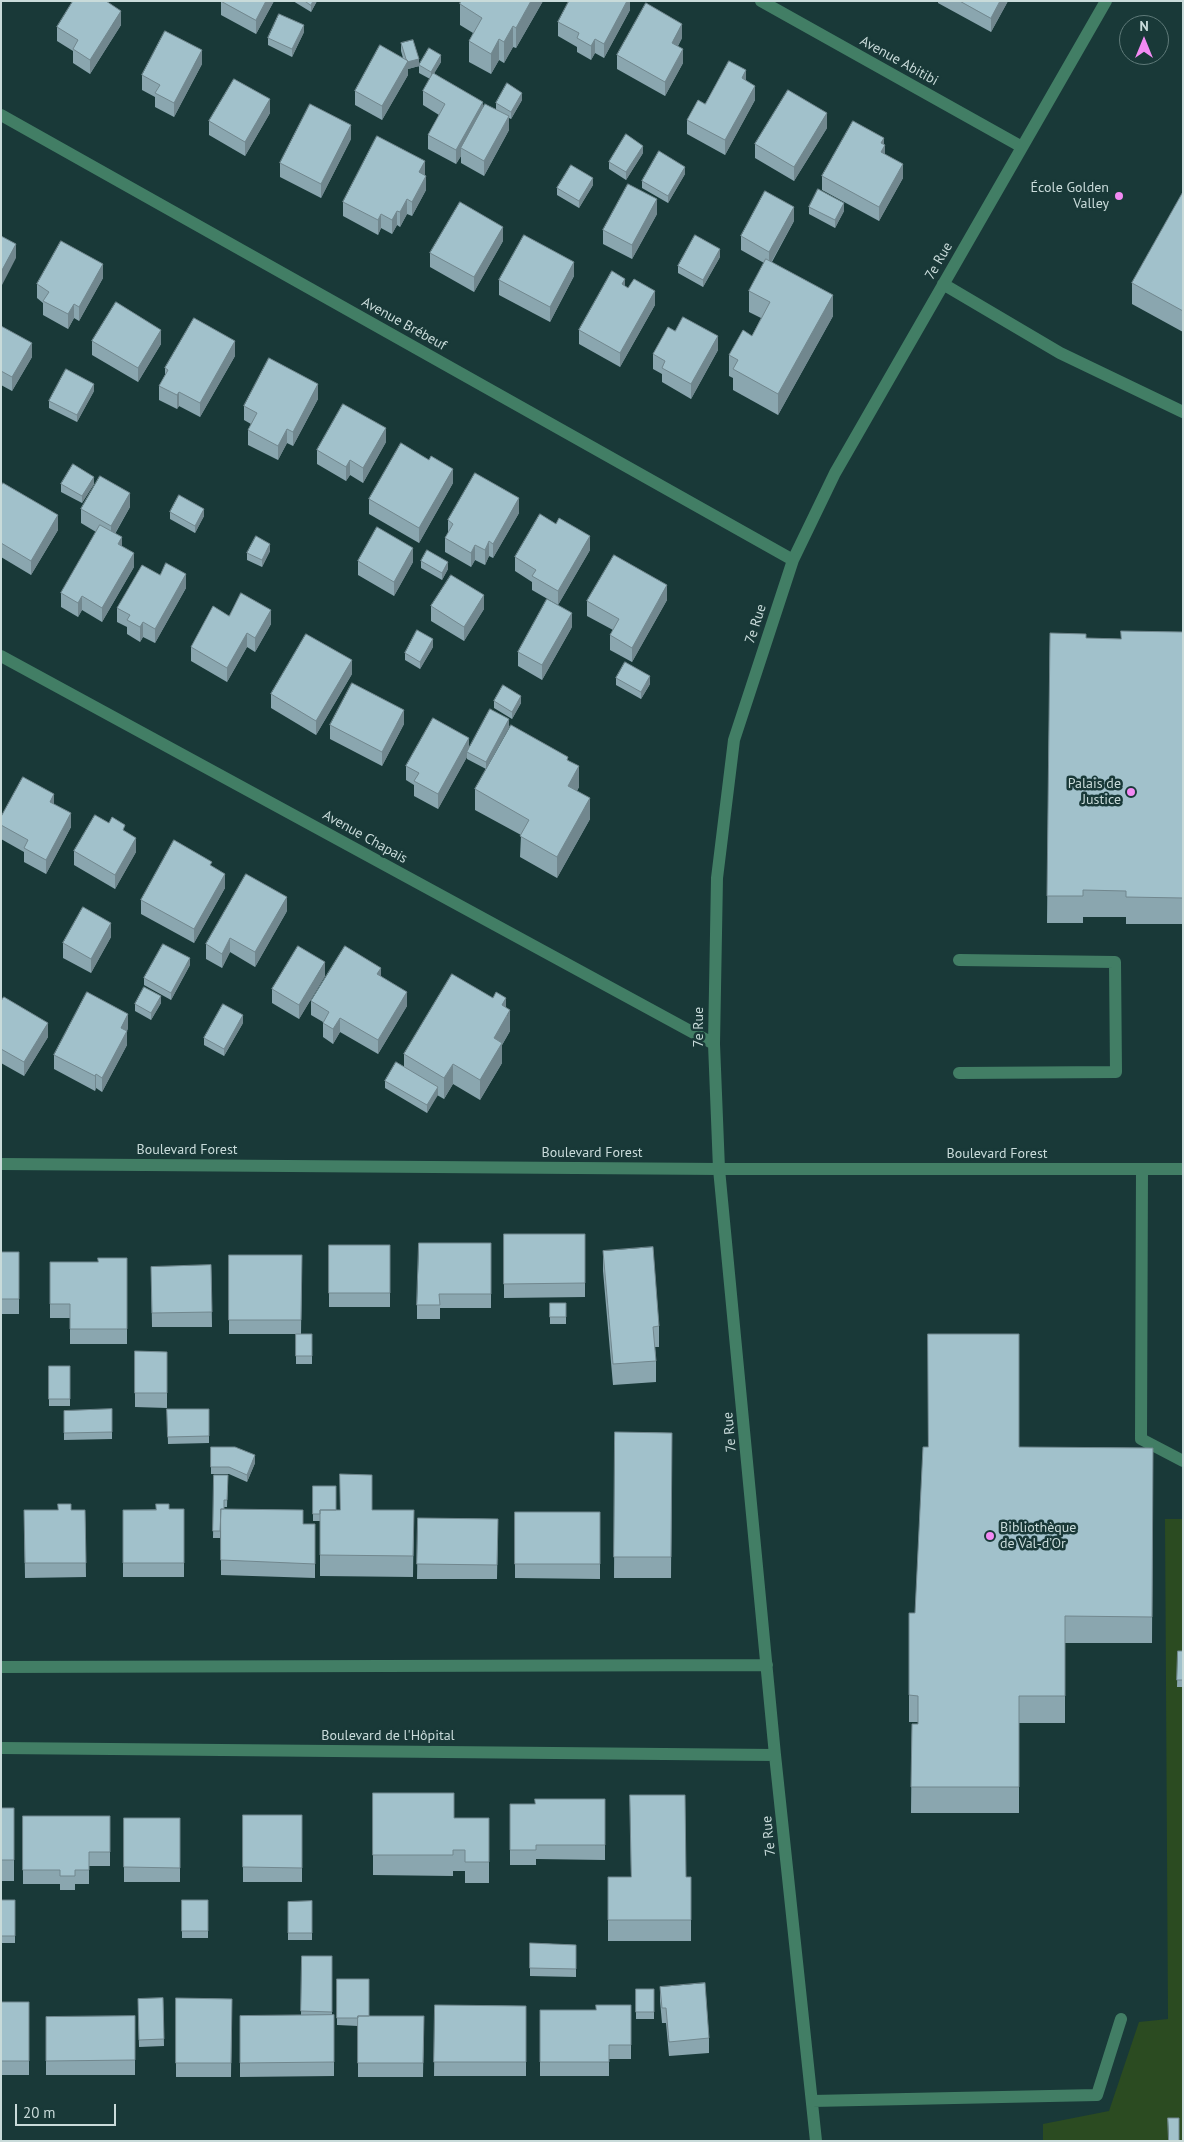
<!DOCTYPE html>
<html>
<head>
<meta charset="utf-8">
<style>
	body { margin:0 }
	#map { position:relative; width:1184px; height:2142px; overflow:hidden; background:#193938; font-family:"PT Sans",sans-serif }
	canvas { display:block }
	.frame { position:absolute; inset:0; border:2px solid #c9dbda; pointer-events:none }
	.north { position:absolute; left:1119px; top:15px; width:50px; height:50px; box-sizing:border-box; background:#193938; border:1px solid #5f7a79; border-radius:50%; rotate:0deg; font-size:14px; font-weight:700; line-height:20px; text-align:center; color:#c9dbda }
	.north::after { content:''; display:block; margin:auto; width:18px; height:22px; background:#f28af3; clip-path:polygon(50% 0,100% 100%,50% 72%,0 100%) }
	.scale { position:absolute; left:15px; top:2104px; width:101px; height:22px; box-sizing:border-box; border:2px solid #c9dbda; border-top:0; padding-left:6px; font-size:15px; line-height:18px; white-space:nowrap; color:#c9dbda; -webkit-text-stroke:4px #193938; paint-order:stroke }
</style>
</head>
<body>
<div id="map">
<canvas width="1184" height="2142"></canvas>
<div class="frame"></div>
<div class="north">N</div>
<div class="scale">20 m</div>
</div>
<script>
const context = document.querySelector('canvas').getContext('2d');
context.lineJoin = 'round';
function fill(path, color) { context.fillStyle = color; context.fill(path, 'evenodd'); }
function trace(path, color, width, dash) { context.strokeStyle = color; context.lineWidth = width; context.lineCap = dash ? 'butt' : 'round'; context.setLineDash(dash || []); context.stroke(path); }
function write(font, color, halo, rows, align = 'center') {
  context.font = font + ' "PT Sans",sans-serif'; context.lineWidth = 5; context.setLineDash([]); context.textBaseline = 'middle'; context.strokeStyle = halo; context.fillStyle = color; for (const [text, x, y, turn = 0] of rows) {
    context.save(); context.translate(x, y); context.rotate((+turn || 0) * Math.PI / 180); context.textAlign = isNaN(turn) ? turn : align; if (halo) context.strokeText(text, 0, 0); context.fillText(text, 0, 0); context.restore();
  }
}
fill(new Path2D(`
	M1165 1519H1183V2141H1043V2124L1109 2111 1139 2022 1168 2019Z`), '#2b4b21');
trace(new Path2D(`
	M761 1 1022 147
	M1 115 793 560
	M943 284 1060 353 1183 412
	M1 656 714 1044
	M959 960 1115 962 1116 1072 959 1073
	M1 1164 719 1169H1183
	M1142 1169 1141 1439 1183 1461
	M1 1667 767 1665
	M1 1748 775 1755
	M812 2101 1097 2095 1121 2019
	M816 2141 775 1755 719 1169 714 1044 717 878 734 740 793 560 835 473 1106 1`), '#427e65', 12);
fill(new Path2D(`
	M221 1H274L256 34 221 15Z
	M293 1H317L311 12Z
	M461 1H543L516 48 513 47 504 63 499 60 491 74 469 62V41L473 33 460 25V4Z
	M630 1V10L604 58 595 53 591 60 577 52V47L558 36V22Z
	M938 1H1008L991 32 938 3Z
	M121 25 90 74 73 63V51L57 41V27Z
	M304 32 292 57 268 45V38Z
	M682 38 678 46 683 63 665 96 617 69V55Z
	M401 43 419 66 408 69V75L382 120 355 105V91L403 58 401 51Z
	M441 62 434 73 483 108 496 109V103L522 100 511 119 509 118V130L484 176 461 163V156L456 164 428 149V135L439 115 423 105V91L430 79 419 73V65Z
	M202 64 174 117 155 107V97L142 90V75Z
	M755 100 725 155 687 134V120L705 104Z
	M270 113 245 156 209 135V121Z
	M827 128 794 181 755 158V144Z
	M351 139 321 198 280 177V163Z
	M884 144 885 154 903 178 879 221 822 190V176Z
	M643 153 626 180 609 169V162Z
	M685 174 668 203 642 188V181Z
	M425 175 426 190 412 216 407 214 400 227 397 225 392 234 381 228 378 235 343 216V202Z
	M593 185 579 208 557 195V188Z
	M1183 192V332L1132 304V283Z
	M809 207 844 211 835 228 809 214Z
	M657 214 632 259 603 244V230Z
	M794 221 772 262 833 316 778 415 733 390V378L729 376V355L752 336 761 318 749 312V291L764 263 741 250V236Z
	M503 241 474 292 430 267V253Z
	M720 257 703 287 678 273V266Z
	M574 276 550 322 499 295V280Z
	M103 278 79 321 74 318 68 329 43 315V303L37 298V284Z
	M625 286 655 305 620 367 579 344V330Z
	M1 326 32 357 12 391 1 385Z
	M675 331 718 350 691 399 662 382V374L653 369V354Z
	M92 341 161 344 138 382 92 355Z
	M235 356 200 417 179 406 177 409 159 400V386L165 375V368Z
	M94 391 77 422 49 408V401Z
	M318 399 293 446 287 443 278 460 248 445V430L251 424 244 420V406Z
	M386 442 363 483 350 475 346 481 317 464V450Z
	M453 483 419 543 369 514V499Z
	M61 484H94L82 503 61 492Z
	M1 486 58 530 31 575 1 557Z
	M130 507 115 534 134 567 102 622 82 610 78 617 61 607V593L96 532 81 523V509Z
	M170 512 204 516 195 533 170 519Z
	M519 513 493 558 489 556 485 565 475 560 471 567 445 552V538L448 533V520Z
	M590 550 558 605 532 590V582L515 571V557Z
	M270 551 262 567 247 560V553Z
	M358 561 413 562 394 596 358 575Z
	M421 561 448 569 442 580 421 568Z
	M160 575 186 588 155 643 143 637 140 642 127 634V627L117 622V608Z
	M667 600 632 662 610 650V635L613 630 587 616V601Z
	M431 606 484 609 464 641 431 621Z
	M229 616 271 624 255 652 247 647 227 682 191 661V647Z
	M572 627 542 680 518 666V652Z
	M1183 632V924H1126V917H1083V923H1047L1050 633 1086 638 1121 639Z
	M433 647 420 669 405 660V653Z
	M352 674 316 735 271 708V694Z
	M616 678 650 684 641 699 616 685Z
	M494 701 521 703 512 719 494 708Z
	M404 724 382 766 330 739V725Z
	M509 727 486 769 467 759V757L438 809 414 796V785L406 780V766L469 747Z
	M568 760 579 787 577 791 590 819 557 878 520 857 521 835 475 810V789Z
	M54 805 71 827 46 874 24 862V852L1 839V817Z
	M125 832 136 852 115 889 74 865V851Z
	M212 866 225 888 194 943 141 914V900Z
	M287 911 255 967 230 952 222 968 206 959V944Z
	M111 937 91 973 63 958V943Z
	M190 965 171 1000 144 985V978Z
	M325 976 299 1019 272 1003V989Z
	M381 976 407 1006 378 1054 340 1032 333 1044 323 1037V1022L311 1015V1001Z
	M1 1001 48 1037 24 1076 1 1063Z
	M161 1003 151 1020 135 1011V1004Z
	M506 1008 510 1031 502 1045V1063L480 1100 453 1084 444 1099 437 1095 427 1113 385 1088V1081L404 1067V1054Z
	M243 1023 224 1056 204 1045V1038Z
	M128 1028 127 1031V1045L102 1092 96 1088 95 1091 54 1069V1055Z
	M504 1234H585V1297L504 1298Z
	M491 1243V1308H440V1319H417V1305Z
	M329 1245H390V1307H329Z
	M603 1251 659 1326V1347H655L656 1361V1382L613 1385 603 1271Z
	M1 1252H19V1314H1Z
	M229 1255H302L301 1334H312V1364H296V1334H229Z
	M127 1258V1344H70V1318H50V1262H98Z
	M211 1265 212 1327H152L151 1267Z
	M550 1303H566V1324H550Z
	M135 1351 167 1352V1408L135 1407Z
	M49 1366H70V1406H49Z
	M112 1409V1439L64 1440V1411Z
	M167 1409H209V1443L168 1444Z
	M615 1432 672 1433 671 1578H614Z
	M211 1447 255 1463 247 1482 229 1474H211Z
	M1019 1447 1153 1448 1152 1643H1065V1723H1019V1813H911L912 1724H918V1722H909V1613H915Z
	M214 1475H228L227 1507H224V1509L303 1524H315V1578L221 1575V1523H220V1538H213Z
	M313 1486 336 1510H414L413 1577 320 1576V1521H313Z
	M184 1509V1577H123V1510Z
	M24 1510H85L86 1577 25 1578Z
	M515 1512H600V1579L515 1578Z
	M418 1518 498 1519 497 1579H417Z
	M1178 1651H1183V1687H1177Z
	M373 1793 454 1818H489V1883H465V1871H453V1876L373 1875Z
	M605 1799V1860L536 1859V1865H510V1804H535Z
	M1 1808H14V1881H1Z
	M243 1815H302V1882H243Z
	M23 1816H110V1866H89V1884H75V1890H60V1884H23Z
	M124 1818H180V1882H124Z
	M608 1877H691V1941H608Z
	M1 1900H15V1943H1Z
	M182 1900H208V1938H182Z
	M312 1901V1940H288V1902Z
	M530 1943 576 1945V1977L530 1976Z
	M302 1956H332V2015H334V2076L240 2077V2016L301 2015Z
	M337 1979 369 2016H424L423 2077H358V2026L337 2025Z
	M660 1987 709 2038V2053L669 2056 666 2023H662L660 2001Z
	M636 1989H654V2019H636Z
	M163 1998 164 2046 139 2047 138 1999Z
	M176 1998 232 1999 231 2077H176Z
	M1 2002H29V2075H1Z
	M435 2005 526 2006V2076H434Z
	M631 2005V2059H609V2076H540V2010H596Z
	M135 2016V2075H46V2017Z`), '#8aa6af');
fill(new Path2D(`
	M266 1H274L256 34V20Z
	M313 1H317L311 12V5Z
	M531 1H543L516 48V28Z
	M627 1H630V10L604 58V44Z
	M1000 1H1008L991 32V18Z
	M121 11V25L90 74V60Z
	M682 24V38L672 57V43Z
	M304 25V32L292 57V49Z
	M513 26V47L504 63V42Z
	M499 39V60L491 74V54Z
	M595 39V53L591 60V46Z
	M683 49V63L665 96V82Z
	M202 50V64L174 117V103Z
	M441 55V62L431 79V72Z
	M419 59V66L408 69V75L382 120V106L406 62Z
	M746 70V84L742 78Z
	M755 86V100L725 155V140Z
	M522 93V100L511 119V112Z
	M270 99V113L245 156V142Z
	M483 102V116L461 148V156L456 164V150Z
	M827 113V128L794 181V167Z
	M509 116V130L484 176V161Z
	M351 125V139L321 198V184Z
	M884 138V147L885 145V159L881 166V143Z
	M643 146V153L626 180V172Z
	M425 161V176L419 172Z
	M903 164V178L879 221V207Z
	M685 167V174L668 203V196Z
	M426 176V190L412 216V202Z
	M593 178V185L579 208V201Z
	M407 199V214L400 227V212Z
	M657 199V214L632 259V245Z
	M844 203V211L835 228V220Z
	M794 207V221L769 266V252Z
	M397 211V225L392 234V220Z
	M381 214V228L378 235V220Z
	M503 227V241L474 292V277Z
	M16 244V258L1 287V272Z
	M720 249V257L703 287V280Z
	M574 262V276L550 322V307Z
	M103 264V278L79 321V307Z
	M625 279V293L622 284Z
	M655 291V305L620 367V353Z
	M833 295V316L778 415V394Z
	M74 304V318L68 329V314Z
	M161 330V344L138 382V368Z
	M718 336V350L691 399V384Z
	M235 341V356L200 417V403Z
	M32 343V357L12 391V377Z
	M94 384V391L77 422V415Z
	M318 384V399L293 446V432Z
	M179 392V406L177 409V395Z
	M386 428V442L363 483V468Z
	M287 429V443L278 460V446Z
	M350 460V475L346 481V467Z
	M453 469V483L419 543V528Z
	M94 477V484L82 503V496Z
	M130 493V507L111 540V526Z
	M519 498V513L493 558V544Z
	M204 509V516L195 533V526Z
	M58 515V530L31 575V561Z
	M590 536V550L558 605V591Z
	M122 537V552L118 544Z
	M489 541V556L485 565V550Z
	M270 544V551L262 567V560Z
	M475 545V560L471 567V553Z
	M413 548V562L394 596V582Z
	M134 553V567L102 622V608Z
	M448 562V569L442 580V573Z
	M186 574V588L155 643V629Z
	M667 585V600L632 662V648Z
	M484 595V609L464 641V627Z
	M82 596V610L78 617V603Z
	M271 610V624L255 652V638Z
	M572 613V627L542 680V665Z
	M143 622V637L140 642V627Z
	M247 633V647L227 682V668Z
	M433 639V647L420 669V662Z
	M352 660V674L316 735V721Z
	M650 676V684L641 699V692Z
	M521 696V703L512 719V712Z
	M404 710V724L382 766V752Z
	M509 719V727L486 769V762Z
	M469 738V753L467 752V757L438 809V794Z
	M2 763V777L1 780V766Z
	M579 766V787L568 806V786Z
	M54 794V808L50 802Z
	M590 798V819L557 878V857Z
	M71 813V827L46 874V860Z
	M136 838V852L115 889V875Z
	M225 874V888L194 943V929Z
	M287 897V911L255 967V952Z
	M111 923V937L91 973V959Z
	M230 938V952L222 968V954Z
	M190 958V965L171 1000V993Z
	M325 962V976L299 1019V1005Z
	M381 968V982L377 974Z
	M407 992V1006L378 1054V1040Z
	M161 996V1003L151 1020V1013Z
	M506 998V1018L510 1010V1031L502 1045V1063L480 1100V1080L494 1038 502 1005Z
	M128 1014V1028L127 1031V1045L102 1092V1078L121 1028Z
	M243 1015V1023L224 1056V1049Z
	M340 1018V1032L333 1044V1029Z
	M48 1023V1037L24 1076V1062Z
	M453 1064V1084L444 1099V1078Z
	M96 1074V1088L95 1091V1076Z
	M438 1087V1095L427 1113V1105Z
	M255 1455V1463L247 1482V1475Z`), '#71878e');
const building = new Path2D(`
	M73 1H106L121 11 90 60 73 49 78 40 57 27Z
	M221 1H266L256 20Z
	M305 1H313L311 5Z
	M461 1H531L516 28 513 26 504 42 499 39 491 54 469 41 482 18 460 4Z
	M569 1H627L604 44 595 39 591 46 577 38 579 33 558 22Z
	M960 1H1000L991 18Z
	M646 3 682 24 672 43 683 49 665 82 617 55Z
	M279 14 304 25 292 49 268 38Z
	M165 31 202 50 174 103 155 93 160 85 142 75Z
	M413 40 419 59 407 62 408 61 406 59 401 43Z
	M380 45 408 61 382 106 355 91Z
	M429 48 441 55 431 72 419 65Z
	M729 61 746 70 742 78 755 86 725 140 687 120 698 100 705 104Z
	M433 73 483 102 456 150 428 135 445 104 423 91Z
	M234 79 270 99 245 142 209 121Z
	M507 83 522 93 511 112 496 103Z
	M788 90 827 113 794 167 755 144Z
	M310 104 351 125 321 184 280 163Z
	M485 104 509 116 484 161 461 148Z
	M853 121 884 138 881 143 885 145 881 152 903 164 879 207 822 176Z
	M626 134 643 146 626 172 609 162Z
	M377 136 425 161 419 172 426 176 412 202 407 199 400 212 397 211 392 220 381 214 378 220 343 202Z
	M659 151 685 167 668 196 642 181Z
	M571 165 593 178 579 201 557 188Z
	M628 184 657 199 632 245 603 230Z
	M818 189 844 203 835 220 809 207Z
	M765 191 794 207 769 252 741 236Z
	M1183 192V311L1132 283Z
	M460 202 503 227 474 277 430 253Z
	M524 235 574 262 550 307 499 280Z
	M695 235 720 249 703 280 678 266Z
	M1 236 16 244 1 272Z
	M61 241 103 264 79 307 74 304 68 314 43 301 49 292 37 284Z
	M766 259 833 295 778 394 733 369 738 360 729 355 743 330 752 336 770 302 749 291Z
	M612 271 625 279 622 284 628 288 634 279 655 291 620 353 579 330Z
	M116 302 161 330 138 368 92 341Z
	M683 317 718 336 691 384 662 368 665 361 653 354 668 327 675 331Z
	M194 318 235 341 200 403 179 392 177 395 159 386 168 370 165 368Z
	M1 326 32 343 12 377 1 371Z
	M269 358 318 384 293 432 287 429 278 446 248 430 257 413 244 406Z
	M66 369 94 384 77 415 49 401Z
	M343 404 386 428 363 468 350 460 346 467 317 450Z
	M401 443 429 460 431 456 453 469 419 528 369 499Z
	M73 464 94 477 82 496 61 484Z
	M475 473 519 498 493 544 489 541 485 550 475 545 471 553 445 538 453 524 448 520Z
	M100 476 130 493 111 526 81 509Z
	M3 483 58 515 31 561 1 543V486Z
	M179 495 204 509 195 526 170 512Z
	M540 514 556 524 559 518 590 536 558 591 532 576 536 570 515 557Z
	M100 525 122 537 118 544 134 553 102 608 82 596 78 603 61 593Z
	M377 527 413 548 394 582 358 561Z
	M256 536 270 544 262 560 247 553Z
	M427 550 448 562 442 573 421 561Z
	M614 555 667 585 632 648 610 635 619 619 587 601Z
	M166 563 186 574 155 629 143 622 140 627 127 620 130 615 117 608 142 565 160 575Z
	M451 575 484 595 464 627 431 606Z
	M241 593 271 610 255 638 247 633 227 668 191 647 213 606 229 616Z
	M547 599 572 613 542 665 518 652Z
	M417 630 433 639 420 662 405 653Z
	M1121 631 1183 632V898L1126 897V891L1083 890V896H1047L1050 633 1086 634V638L1121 639Z
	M306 634 352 660 316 721 271 694Z
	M625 662 650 676 641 692 616 678Z
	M352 683 404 710 382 752 330 725Z
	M503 685 521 696 512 712 494 701Z
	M490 709 509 719 486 762 467 752Z
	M433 718 469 738 438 794 414 781 419 773 406 766Z
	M511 725 568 757 567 760 579 766 568 786 590 798 557 857 520 836 529 820 475 789Z
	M23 777 54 794 50 802 71 813 46 860 24 848 28 840 1 825V817Z
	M95 815 109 823 112 817 125 825 123 830 136 838 115 875 74 851Z
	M174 840 212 862 210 865 225 874 194 929 141 900Z
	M246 874 287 897 255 952 230 938 222 954 206 944Z
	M83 907 111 923 91 959 63 943Z
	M163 944 190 958 171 993 144 978Z
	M298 946 325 962 299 1005 272 989Z
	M345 946 381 968 377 974 407 992 378 1040 340 1018 333 1029 323 1023 329 1012 311 1001Z
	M452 974 493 998 496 992 506 998 502 1005 510 1010 494 1038 502 1043 480 1080 453 1064 444 1078 404 1054Z
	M144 987 161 996 151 1013 135 1004Z
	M87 992 128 1014 121 1028 127 1031 102 1078 96 1074 95 1076 54 1055Z
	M4 997 48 1023 24 1062 1 1049V1001Z
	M223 1004 243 1015 224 1049 204 1038Z
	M396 1062 438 1087 427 1105 385 1081Z
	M504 1234H585V1283L504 1284Z
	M419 1243H491V1294H439L440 1305H417Z
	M329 1245H390V1293H329Z
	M653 1247 659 1326 653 1327 656 1361 613 1364 603 1251Z
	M1 1252H19V1299H1Z
	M229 1255H302L301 1320H229Z
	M98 1258H127V1329H70V1304H50V1262H98Z
	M211 1265 212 1312 152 1313 151 1267Z
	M550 1303H566V1317H550Z
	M296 1334H312V1356H296Z
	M928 1334H1019V1447L1153 1448 1152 1617 1065 1616V1696H1019V1787H911L912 1724H918V1696L909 1695V1613H915L923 1447H928Z
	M135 1351 167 1352V1393H135Z
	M49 1366H70V1399H49Z
	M112 1409V1432L64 1433V1411Z
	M167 1409H209V1436L168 1437Z
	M615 1432 672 1433 671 1557H614Z
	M211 1447H235L255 1455 247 1475 229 1467H211Z
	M340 1474 372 1475V1510H414L413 1556 320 1555V1510H340Z
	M214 1475H228L227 1500H224V1509H221L220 1531H213Z
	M313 1486H336V1510H320V1514H313Z
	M58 1504H71V1510H85L86 1563H25L24 1510H58Z
	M156 1504H169V1509H184V1563H123V1510H156Z
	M221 1509 303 1510V1524H315V1564L221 1560Z
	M515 1512H600V1564H515Z
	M418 1518 498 1519 497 1565 417 1564Z
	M1178 1651H1183V1680H1177Z
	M373 1793H454V1818H489V1862H465V1850H453V1855H373Z
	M630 1795H685L686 1877H691V1920H608V1877H631Z
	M535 1799H605V1845H536V1850H510V1804H535Z
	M1 1808H14V1860H1Z
	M243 1815H302V1868L243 1867Z
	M23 1816H110V1852H89V1870H75V1876H60V1870H23Z
	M124 1818H180V1868L124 1867Z
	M1 1900H15V1936H1Z
	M182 1900H208V1931H182Z
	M312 1901V1933H288V1902Z
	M530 1943 576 1945V1969L530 1968Z
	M302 1956H332V2012L301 2011Z
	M337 1979H369V2016H358V2018H337Z
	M705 1983 709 2038 669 2042 666 2008H662L660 1987Z
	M636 1989H654V2012H636Z
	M163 1998 164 2039 139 2040 138 1999Z
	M176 1998 232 1999 231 2063H176Z
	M1 2002H29V2061H1Z
	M435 2005 526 2006V2062H434Z
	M596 2005H631V2045H609V2062H540V2010H596Z
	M334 2015V2062L240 2063V2016Z
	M135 2016V2060L46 2061V2017Z
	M358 2016H424L423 2063H358Z
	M1168 2118H1179V2141H1169Z`);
fill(building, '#a1c1cb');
trace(building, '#71878e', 1);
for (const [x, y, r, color] of [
	[1119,196,5,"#f28af3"],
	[1131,792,5,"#f28af3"],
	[990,1536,5,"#f28af3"]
]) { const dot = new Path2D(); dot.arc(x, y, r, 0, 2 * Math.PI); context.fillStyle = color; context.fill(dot); trace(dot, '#193938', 2); }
write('14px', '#c9dbda', '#193938', [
	["Avenue Abitibi",899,61,29],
	["7e Rue",939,261,-60],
	["Avenue Brébeuf",404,324,29],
	["7e Rue",756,624,-72],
	["Avenue Chapais",365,837,29],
	["7e Rue",699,1027,-90],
	["Boulevard Forest",187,1150],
	["Boulevard Forest",592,1153],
	["Boulevard Forest",997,1154],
	["7e Rue",730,1432,-95],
	["Boulevard de l'Hôpital",388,1736],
	["7e Rue",769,1836,-96]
]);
write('14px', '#c9dbda', '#193938', [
	["École Golden",1109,188],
	["Valley",1109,204],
	["Palais de",1121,784],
	["Justice",1121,800],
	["Bibliothèque",1000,1528,"left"],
	["de Val-d’Or",1000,1544,"left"]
], 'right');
</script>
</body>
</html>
